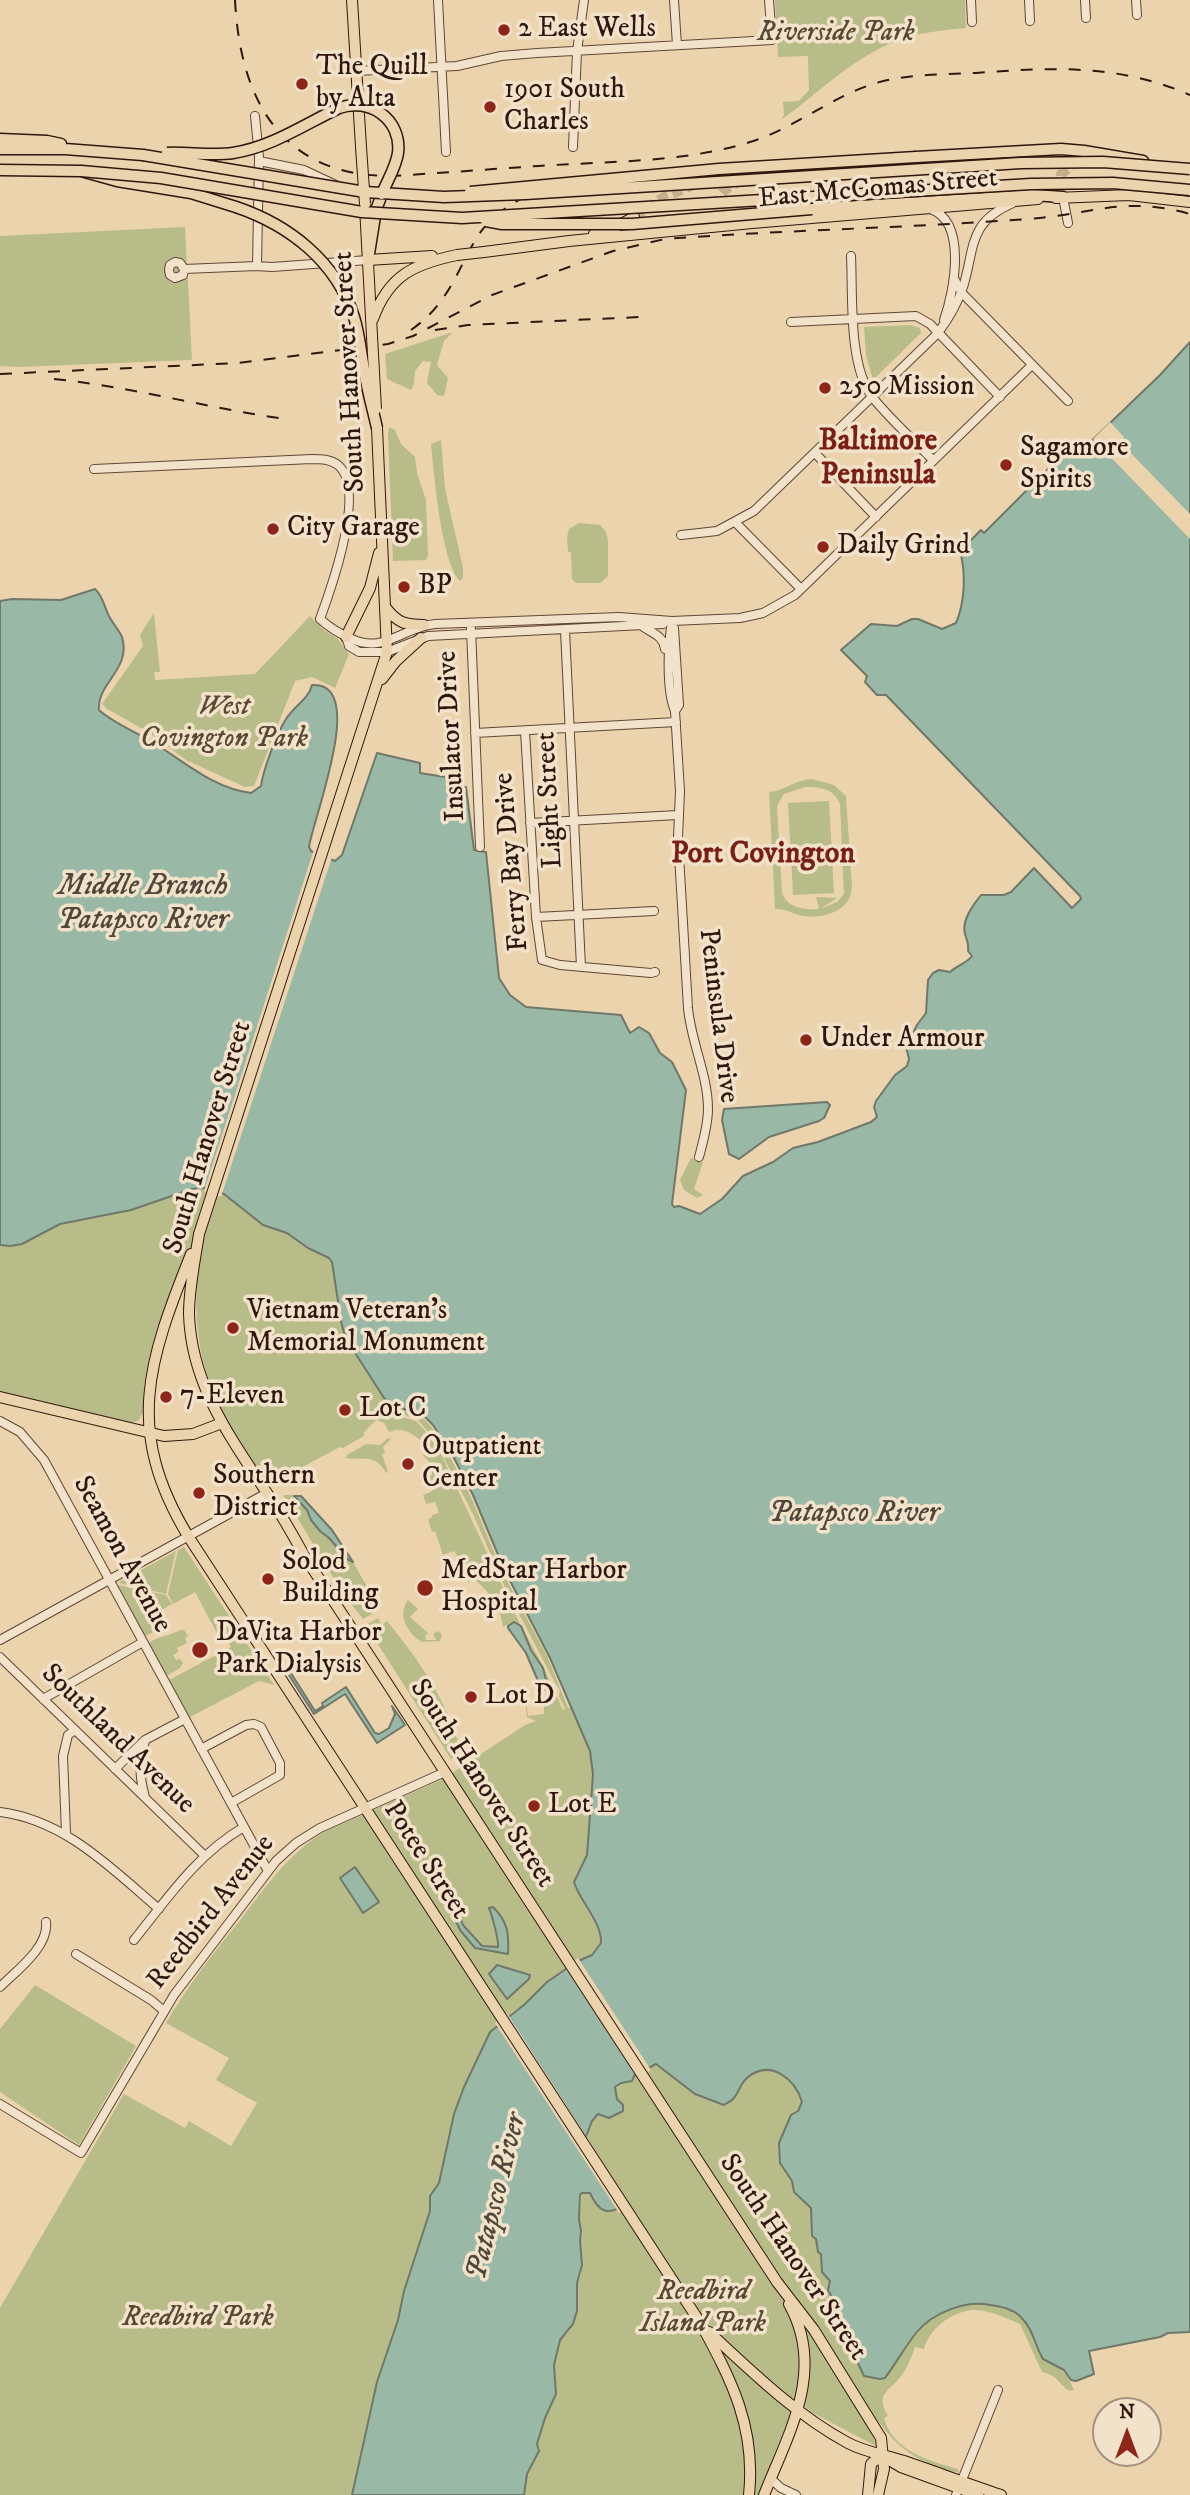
<!DOCTYPE html>
<html>
<head>
<meta charset="utf-8">
<style>
	body { margin:0 }
	#map { position:relative; width:1190px; height:2495px; overflow:hidden; background:#ebd3ad; font-family:"IM FELL DW Pica",serif }
	canvas { display:block }
	.north { position:absolute; left:1092px; top:2397px; width:70px; height:70px; box-sizing:border-box; background:#f2e2ca; border:2px solid #a4917e; border-radius:50%; rotate:0deg; font-size:19px; font-weight:700; line-height:28px; text-align:center; color:#30170d }
	.north::after { content:''; display:block; margin:auto; width:24px; height:32px; background:#8f2418; clip-path:polygon(50% 0,100% 100%,50% 72%,0 100%) }
</style>
</head>
<body>
<div id="map">
<canvas width="1190" height="2495"></canvas>
<div class="north">N</div>
</div>
<script>
const context = document.querySelector('canvas').getContext('2d');
context.lineJoin = 'round';
function fill(path, color) { context.fillStyle = color; context.fill(path, 'evenodd'); }
function trace(path, color, width, dash) { context.strokeStyle = color; context.lineWidth = width; context.lineCap = dash ? 'butt' : 'round'; context.setLineDash(dash || []); context.stroke(path); }
function write(font, color, halo, rows, align = 'center') {
  context.font = font + ' "IM FELL DW Pica",serif'; context.lineWidth = 7; context.setLineDash([]); context.textBaseline = 'middle'; context.strokeStyle = halo; context.fillStyle = color; for (const [text, x, y, turn = 0] of rows) {
    context.save(); context.translate(x, y); context.rotate((+turn || 0) * Math.PI / 180); context.textAlign = isNaN(turn) ? turn : align; if (halo) context.strokeText(text, 0, 0); context.fillText(text, 0, 0); context.restore();
  }
}
fill(new Path2D(`
	M775 0H965L966 28C945 30 922 32 902 39 855 55 820 92 781 120L784 115 783 102 799 101 809 90 808 56 778 57Z
	M185 227 192 360 18 367 0 366V236Z
	M910 325 920 328 921 333 873 380 866 355 864 327Z
	M450 333H452L444 341 437 365 448 378 444 396 437 395 427 383 431 362 423 361 415 371 414 384 411 390 387 379 385 354Z
	M389 427 395 430 401 444 415 457 417 473 426 500 428 555 426 560 393 561 388 434Z
	M441 440 445 488 463 568V578L460 581C441 562 434 473 431 444Z
	M579 523 600 525 606 532 608 541V576L600 583H576L572 579 571 552H568L567 537 569 529Z
	M154 613 160 672H154L155 680 255 674 310 616 325 631 337 638 349 654 335 688 312 677 295 681 254 786 245 787 186 760 150 733 107 709 102 704 143 646 140 635Z
	M812 779 834 785 846 796 852 887C851 911 824 919 803 916 793 914 785 908 775 909L769 792C784 791 795 780 812 779ZM805 787C820 787 836 789 840 805L844 894 837 902 820 909 837 898 816 897 819 908 817 909C802 910 786 907 782 892L777 806 784 794Z
	M829 801 834 893 793 895 788 803Z
	M691 1158 703 1162 694 1189 703 1195 697 1198 684 1190 680 1180Z
	M203 1188 213 1189 224 1194 263 1225 287 1233 329 1258 332 1262 341 1321 346 1337 388 1403 422 1417 431 1426 450 1457 471 1497 502 1571 548 1658 568 1708 572 1707 590 1751 593 1774 587 1855 576 1875 585 1906 599 1929 601 1943 592 1955 576 1962 547 1982 525 2004 511 2013 448 2138 439 2183 430 2196V2211L404 2291 398 2320 377 2382 352 2495H0V2308L124 2094 185 2128 189 2121 231 2146 257 2103 216 2080 229 2058 166 2023C187 1987 212 1955 238 1923 266 1887 286 1855 326 1831L443 1779 525 1725 536 1721 527 1717 525 1698 530 1694 526 1698 528 1716 544 1714V1703L546 1702 550 1689 542 1692 541 1688H544C551 1668 528 1650 524 1631L544 1668 563 1710 565 1709 559 1696 560 1690 555 1683 504 1585 473 1514 434 1439 417 1419 383 1408 381 1411 416 1421 427 1433 442 1456 520 1624 511 1623 503 1627C501 1607 490 1592 474 1579L469 1582 461 1572 466 1569 454 1551 443 1555 435 1531 432 1532 428 1519 432 1517V1515L439 1513 435 1502 426 1504 423 1495 431 1492 436 1486 435 1483 426 1486 419 1480 432 1475 431 1464 423 1455 424 1443C414 1434 402 1426 389 1432L384 1423 376 1420 364 1432V1436L343 1448 340 1447 274 1482C260 1481 253 1463 246 1452 205 1389 191 1343 198 1268L175 1282 150 1355 145 1379 143 1413 138 1421 130 1423 0 1393V1245L10 1246 34 1238 60 1224 105 1216 192 1189Z
	M388 1438 391 1439 383 1447 385 1453 382 1454 388 1472 386 1473C375 1453 364 1461 346 1458L347 1455 366 1444 380 1445Z
	M283 1495H296L294 1497 307 1510 311 1520 347 1558 353 1562 375 1601 369 1605 372 1614 363 1619C331 1580 310 1536 283 1495Z
	M184 1547 274 1685 259 1681 188 1718 169 1680 231 1647 223 1633 218 1635 195 1592 173 1604 168 1594 178 1550Z
	M176 1551 166 1594 119 1583 121 1581Z
	M118 1585 166 1595 172 1604 156 1613 158 1617 155 1619 153 1615 149 1616 155 1629 154 1632 145 1636Z
	M408 1600 418 1609 410 1617 429 1634 425 1635 426 1640H436L433 1634 438 1631 442 1635 440 1641 422 1642C407 1633 397 1615 408 1600Z
	M378 1618 382 1625 387 1621C419 1660 446 1699 460 1748L458 1754 451 1759 367 1627 366 1625Z
	M180 1630H184L188 1636 185 1638 187 1643 177 1648 178 1652 173 1655 176 1660 180 1659 183 1663 180 1668 166 1676 149 1643C158 1636 170 1636 180 1630Z
	M35 1985 136 2046 79 2145 0 2092V2029Z
	M656 2063 695 2094 724 2105C730 2096 741 2081 750 2075 773 2060 795 2080 802 2102L798 2111 791 2115 787 2128 780 2138V2160L792 2181 794 2192 811 2208 812 2236 816 2239 818 2251 821 2254V2269L830 2281V2292L838 2308 841 2327 848 2335 849 2350 856 2359 864 2376 880 2379 885 2378C897 2362 906 2343 920 2329 947 2302 1002 2291 1027 2324 1035 2335 1036 2348 1043 2359 1062 2370 1065 2368 1074 2390L1070 2391C1057 2384 1061 2377 1042 2372L1020 2324C1006 2318 988 2309 972 2310 951 2312 929 2329 924 2349L915 2347C912 2356 908 2366 903 2373 893 2390 873 2392 888 2416L884 2418C893 2451 929 2461 958 2469L959 2473C923 2466 899 2450 878 2421L870 2425 876 2446 811 2412 794 2397 789 2419 759 2495H524L527 2474 539 2451 537 2444 545 2418 556 2394 554 2365 560 2340 570 2330 577 2310V2283L581 2274V2231L579 2219 582 2193H590C595 2203 600 2210 612 2212L585 2139 592 2121 598 2114 613 2117 619 2112V2102L614 2091 621 2083H627L634 2076Z`), '#b8bc89');
const water = new Path2D(`
	M1190 342V2332L1168 2333 1160 2337 1089 2351 1094 2374 1076 2381 1071 2380 1064 2370 1043 2359C1034 2344 1034 2330 1020 2316 1011 2308 1001 2307 990 2305 965 2300 932 2313 916 2333 905 2347 896 2363 885 2378L880 2379 864 2376 856 2359 849 2350 850 2339 841 2327 836 2314 838 2308 828 2290 830 2281 822 2272 821 2254 818 2252 816 2239 812 2236 811 2208 794 2192 792 2181 780 2163 779 2143 791 2115 798 2111 802 2102C795 2079 771 2059 748 2077 740 2083 739 2093 733 2099 730 2102 727 2103 724 2105L695 2094 656 2064 634 2076 632 2081 621 2083 615 2087 617 2099 623 2105V2111L609 2118 598 2114 592 2121 585 2139 626 2204C608 2216 599 2213 590 2193H582L580 2195 579 2219 581 2231 580 2240 582 2265 577 2283V2311L573 2324 560 2340 554 2365 556 2394 545 2418 537 2444 539 2451 527 2474 524 2495H352L377 2382 398 2320 404 2291 430 2211V2196L439 2183 454 2114 464 2087 490 2032 525 2004 547 1982 576 1962 592 1955 601 1943C602 1922 580 1902 574 1882L587 1855 593 1774 590 1751 550 1658 504 1569 473 1495 453 1456 433 1425 424 1416 396 1406 384 1398 345 1337 341 1321 332 1262 329 1258 308 1248 287 1233 263 1225 224 1194 213 1189 203 1188 192 1189 131 1210 60 1224 22 1244 10 1246 0 1245V601L12 599 61 600 95 589C104 597 104 608 110 618 114 625 119 630 122 637 132 669 96 684 99 710 113 723 134 731 151 741 182 760 214 789 251 793L261 786C263 770 277 733 286 719 294 706 309 699 312 685 369 681 312 821 309 847L311 851 335 861 342 855 377 753 420 763V773L445 777 451 787H466L474 850 486 852 499 978 510 995 526 1007 621 1015 630 1033 639 1027 649 1033 660 1053 672 1062 686 1090 672 1204 674 1207 679 1206 700 1214 722 1199 743 1176 773 1162 793 1148 818 1142 871 1122 877 1117 874 1107 876 1101 895 1075 907 1066 909 1059 906 1047 917 1025 926 1013 928 980 933 973 939 970 950 972C958 965 967 963 972 956L968 951C969 943 967 941 965 934 961 921 973 905 981 895H1004L1011 892 1034 868 1072 908 1081 899 1080 896 886 695H877L865 682 867 676 841 650 871 624 897 626 912 619H918L942 629 956 623C965 602 966 573 960 551L981 530 984 533 1075 442 1083 449 1160 375Z
	M827 1102 830 1105 824 1118 819 1121 769 1137 739 1159 729 1154 722 1120 724 1109Z
	M294 1496H301L332 1530 353 1562 347 1559 329 1538 320 1531 311 1520 307 1510Z
	M514 1622 521 1626 531 1650 543 1668 547 1684 541 1688 526 1653 508 1628V1626Z
	M289 1670 315 1711 323 1706 322 1703 346 1687 375 1733 379 1734 389 1728 395 1714 392 1706 405 1725 377 1743 345 1694 314 1714 287 1672Z
	M355 1867 379 1902 363 1913 340 1878Z
	M493 1907C508 1922 509 1933 508 1954L475 1948 460 1930 454 1917H460L463 1925 482 1946 498 1947C499 1941 492 1915 489 1908Z
	M497 1965 530 1975 529 1979 507 1999 489 1974Z`);
fill(water, '#99b8a6');
trace(water, '#6f7869', 2);
fill(new Path2D(`
	M1110 422 1124 437 1120 442 1190 514V539L1093 439Z
	M314 849 332 857 221 1197 204 1191Z
	M578 1958 651 2070 638 2079 565 1967Z
	M507 2013 629 2203 628 2207 619 2213 495 2023Z`), '#ebd3ad');
trace(new Path2D(`
	M1061 191V174L1078 161
	M634 217 664 197 691 186
	M724 220 717 208C717 192 728 187 741 181`), '#c6ad8d', 10, [10, 5]);
const minor = new Path2D(`
	M438 0 446 152
	M674 0 677 45
	M971 0 972 22
	M1029 0 1030 21
	M1085 0 1086 18
	M1136 0 1137 15
	M356 71 457 66 501 56 537 53 772 40 769 0
	M255 116 259 157 257 266
	M573 147 577 51 584 0
	M259 161 304 170 336 185
	M1063 197 1068 223
	M930 209C968 221 954 292 944 320
	M851 256C853 296 848 366 873 398 891 420 913 440 933 460
	M184 269 183 275 175 278 170 275 169 270 170 265 175 262 180 263 184 269 257 266 272 267 368 260
	M955 280 961 292 1068 401
	M791 322 916 316 930 324 1000 397
	M815 453 876 517
	M94 469 312 459C321 459 330 459 338 465 367 490 331 589 320 619 330 628 340 634 352 639 384 654 403 627 435 624L619 617 672 621 740 618 763 613 795 595 1032 365
	M736 523 801 589
	M681 535 717 531 754 511 938 333C950 317 958 303 964 284 975 245 969 222 1013 203
	M672 621C668 644 666 690 675 711L680 791 678 838 688 1008C691 1042 708 1075 708 1109 708 1125 703 1142 699 1157
	M642 626C653 634 663 635 665 649
	M674 628 679 705 675 711
	M471 629 480 847
	M565 630 581 967
	M346 637 349 646 359 652H387L428 636 663 624
	M525 731 536 917 542 960 560 965 651 973 655 972
	M475 733 676 722
	M530 823 678 815
	M536 917 654 911
	M0 1421 20 1432 44 1460 268 1871
	M0 1640 267 1493
	M0 1657 204 1855
	M43 1699 143 1642
	M145 1741C139 1762 139 1776 145 1797
	M201 1749 246 1725 254 1724 261 1727 280 1763V1775L231 1803
	M115 1769 145 1740 185 1719
	M0 1812C65 1820 112 1869 159 1909
	M66 1833 63 1756 68 1735 75 1730
	M134 1940C167 1899 197 1854 244 1827
	M76 1954 151 2000 164 2011
	M0 1987C16 1971 49 1947 46 1922
	M0 2104 81 2153 174 1995 276 1861 296 1843 320 1828 445 1772
	M770 2478 781 2488 796 2495
	M956 2495 998 2390`);
const major = new Path2D(`
	M352 0 361 147
	M1056 198 1129 195 1190 202
	M365 207 372 336
	M594 234 616 227 634 217
	M484 252 569 241 752 223 1038 199
	M368 260 432 256
	M373 319C389 275 414 264 457 255
	M377 428 387 652 199 1234C195 1260 189 1287 189 1314 191 1384 230 1437 267 1493 281 1514 293 1535 305 1557L777 2282 814 2330 881 2438 884 2469 878 2495
	M386 608C398 623 405 625 424 625
	M346 637 370 588 379 553
	M382 679 396 661 421 638
	M191 1254C148 1362 124 1430 188 1536L701 2324C732 2381 756 2428 749 2495
	M0 1397 164 1436 193 1434 222 1423
	M709 2332C752 2372 795 2414 848 2443 865 2452 885 2455 904 2461 936 2472 968 2484 1001 2495
	M891 2461 901 2467 978 2495
	M764 2495C789 2432 826 2370 789 2304
	M868 2495 871 2464 882 2454`);
const highway = new Path2D(`
	M0 139 47 141 61 144
	M0 149H65L143 155
	M916 157 1061 149 1084 151 1143 161
	M0 170 81 171 117 181 191 193 236 207
	M812 209 1032 195 1063 197
	M368 260 376 210 382 194`);
trace(minor, '#5f4635', 10);
trace(major, '#30170d', 12);
trace(highway, '#30170d', 13);
trace(minor, '#f2e2ca', 8);
trace(major, '#ebd3ad', 10);
trace(highway, '#ebd3ad', 10);
trace(new Path2D(`
	M235 0C239 79 266 156 354 173 381 178 409 175 436 173 470 171 505 168 539 166 609 161 683 163 750 142 800 127 842 87 894 79 921 74 949 74 976 73 1050 67 1120 64 1190 95
	M411 330C445 306 454 279 473 244 496 201 546 185 591 178
	M435 330 468 325 640 317
	M0 374 238 363 388 344 413 336 492 295 613 251 665 239C785 230 906 228 1027 219 1090 215 1124 195 1190 214
	M54 379C132 387 208 408 285 419`), '#30170d', 2, [12, 12]);
const majorBridge = new Path2D(`
	M361 147 365 204
	M457 255 484 252
	M372 336 376 409`);
const highwayBridge = new Path2D(`
	M167 153C189 152 211 156 233 153 272 147 305 124 339 108 369 97 402 119 398 153 396 167 387 181 382 194
	M143 155 365 192 444 197 525 194 1021 163 1103 162 1190 169
	M81 171 161 178 362 212 462 218 1031 184 1113 183 1190 190
	M470 192 719 169 916 157
	M236 207C289 225 336 261 354 317 360 336 361 355 365 375 368 393 373 410 377 428
	M486 221 502 224H632L812 209`);
trace(majorBridge, '#30170d', 12, []);
trace(highwayBridge, '#30170d', 13, []);
trace(majorBridge, '#ebd3ad', 10);
trace(highwayBridge, '#ebd3ad', 10);
for (const [x, y, r, color] of [
	[504,30,7,"#8f2418"],
	[302,84,7,"#8f2418"],
	[490,107,7,"#8f2418"],
	[825,388,7,"#8f2418"],
	[1006,465,7,"#8f2418"],
	[273,529,7,"#8f2418"],
	[823,547,7,"#8f2418"],
	[404,587,7,"#8f2418"],
	[806,1040,7,"#8f2418"],
	[233,1328,7,"#8f2418"],
	[166,1397,7,"#8f2418"],
	[345,1410,7,"#8f2418"],
	[408,1464,7,"#8f2418"],
	[199,1493,7,"#8f2418"],
	[268,1579,7,"#8f2418"],
	[425,1588,9,"#8f2418"],
	[200,1650,9,"#8f2418"],
	[471,1697,7,"#8f2418"],
	[534,1806,7,"#8f2418"]
]) { const dot = new Path2D(); dot.arc(x, y, r, 0, 2 * Math.PI); context.fillStyle = color; context.fill(dot); trace(dot, '#f2e2ca', 2.5); }
write('28px', '#30170d', '#f2e2ca', [
	["2 East Wells",518,30],
	["The Quill",316,68],
	["by Alta",316,100],
	["1901 South",504,91],
	["Charles",504,123],
	["250 Mission",839,388],
	["Sagamore",1020,449],
	["Spirits",1020,481],
	["City Garage",287,529],
	["Daily Grind",837,547],
	["BP",418,587],
	["Under Armour",820,1040],
	["Vietnam Veteran's",247,1312],
	["Memorial Monument",247,1344],
	["7-Eleven",180,1397],
	["Lot C",359,1410],
	["Outpatient",422,1448],
	["Center",422,1480],
	["Southern",213,1477],
	["District",213,1509],
	["Solod",282,1563],
	["Building",282,1595],
	["MedStar Harbor",441,1572],
	["Hospital",441,1604],
	["DaVita Harbor",216,1634],
	["Park Dialysis",216,1666],
	["Lot D",485,1697],
	["Lot E",548,1806]
], 'left');
write('italic 28px', '#594932', '#f2e2ca', [
	["Riverside Park",836,34],
	["West",224,708],
	["Covington Park",224,740],
	["Reedbird",703,2293],
	["Island Park",703,2325],
	["Reedbird Park",198,2319]
]);
write('28px', '#30170d', '#f2e2ca', [
	["East McComas Street",878,190,-5],
	["South Hanover Street",351,372,-93],
	["Insulator Drive",453,736,-93],
	["Light Street",551,800,-93],
	["Ferry Bay Drive",513,862,-95],
	["Peninsula Drive",717,1016,83],
	["South Hanover Street",209,1138,-73],
	["Seamon Avenue",121,1555,61],
	["Southland Avenue",117,1740,44],
	["South Hanover Street",481,1784,57],
	["Potee Street",425,1861,57],
	["Reedbird Avenue",212,1913,-52],
	["South Hanover Street",792,2258,56]
]);
write('bold 30px', '#7a1f14', '#f2e2ca', [
	["Baltimore",878,443],
	["Peninsula",878,477],
	["Port Covington",763,856]
]);
write('italic 30px', '#50473b', '#f2e2ca', [
	["Middle Branch",143,888],
	["Patapsco River",143,922],
	["Patapsco River",854,1515],
	["Patapsco River",498,2197,-76]
]);
</script>
</body>
</html>
